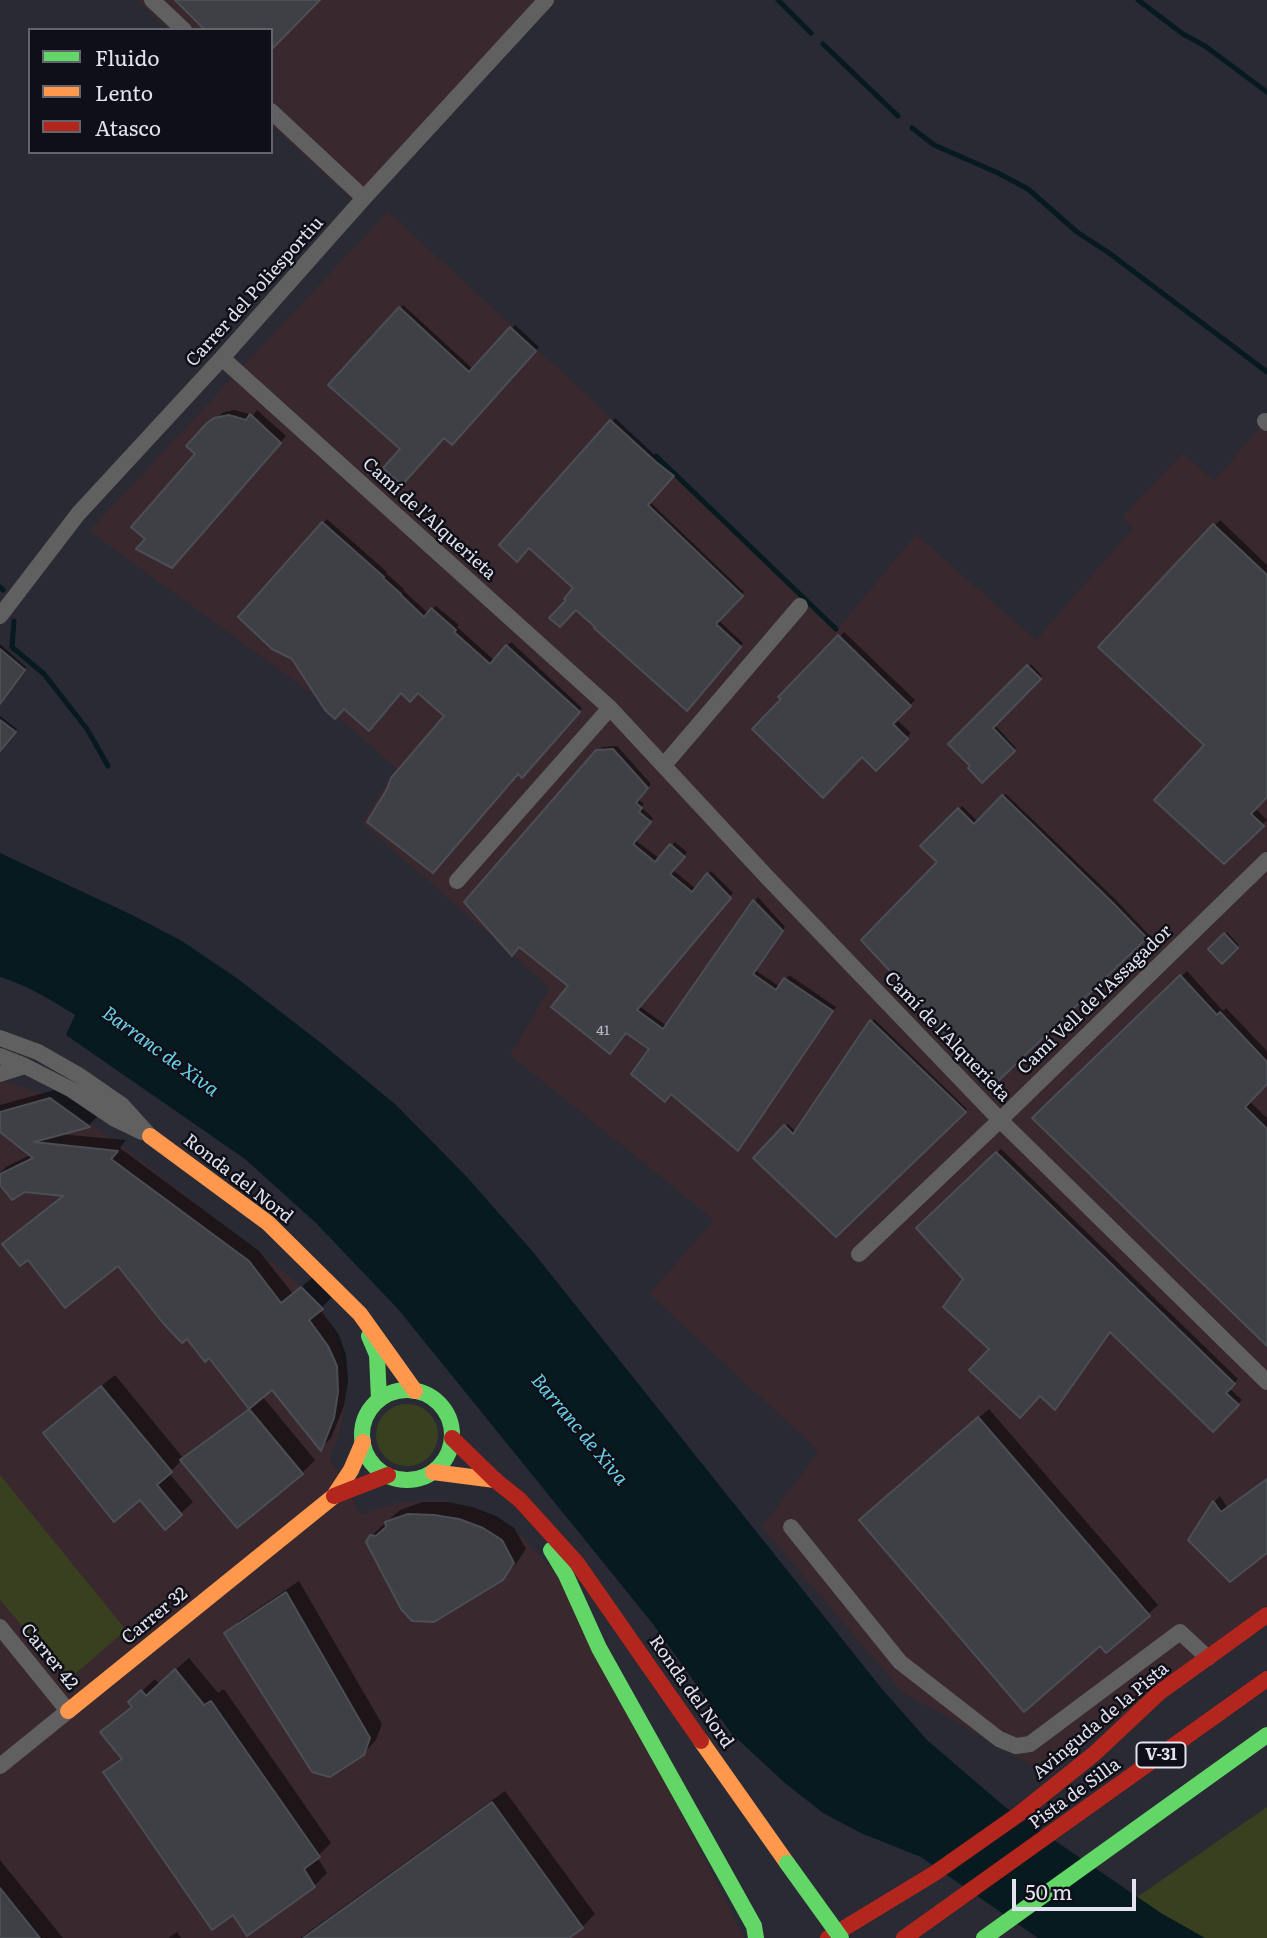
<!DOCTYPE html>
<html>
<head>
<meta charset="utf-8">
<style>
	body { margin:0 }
	#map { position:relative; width:1267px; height:1938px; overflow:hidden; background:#292a33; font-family:Literata,serif }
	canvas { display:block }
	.legend { position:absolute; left:28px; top:28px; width:245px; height:126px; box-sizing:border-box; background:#0f1017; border:2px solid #63646d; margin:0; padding:9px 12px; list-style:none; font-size:21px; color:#e2e3ef }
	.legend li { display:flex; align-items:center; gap:14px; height:35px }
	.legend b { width:35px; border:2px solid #63646d }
	.scale { position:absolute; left:1012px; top:1879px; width:124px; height:32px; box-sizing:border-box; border:4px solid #e2e3ef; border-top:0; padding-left:9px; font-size:21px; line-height:24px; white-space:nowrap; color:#e2e3ef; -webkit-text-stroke:5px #0f1017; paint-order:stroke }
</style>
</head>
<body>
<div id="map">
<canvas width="1267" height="1938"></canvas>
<ul class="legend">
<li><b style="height:9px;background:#63d668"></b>Fluido</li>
<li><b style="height:9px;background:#ff974d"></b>Lento</li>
<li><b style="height:9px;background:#b3261e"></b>Atasco</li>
</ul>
<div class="scale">50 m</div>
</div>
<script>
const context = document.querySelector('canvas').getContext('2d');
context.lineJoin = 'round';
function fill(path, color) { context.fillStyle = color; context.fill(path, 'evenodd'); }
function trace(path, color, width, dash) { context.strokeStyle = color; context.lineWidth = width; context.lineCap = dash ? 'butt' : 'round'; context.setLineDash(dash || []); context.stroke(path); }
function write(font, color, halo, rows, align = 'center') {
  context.font = font + ' Literata,serif'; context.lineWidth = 5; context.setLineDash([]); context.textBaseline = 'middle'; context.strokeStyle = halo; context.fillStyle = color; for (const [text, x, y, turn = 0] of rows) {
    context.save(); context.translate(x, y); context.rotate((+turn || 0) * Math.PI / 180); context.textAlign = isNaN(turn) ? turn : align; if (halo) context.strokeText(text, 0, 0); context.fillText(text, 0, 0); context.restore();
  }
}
fill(new Path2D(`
	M137 0H558L358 205 271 125V30H169Z
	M388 211 674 476 837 630 916 534 1036 640 1133 528 1122 517 1183 453 1214 481 1267 419V1608L1045 1773 901 1691 762 1527 819 1451 649 1294 714 1220 510 1055 550 988 362 823 396 768 303 687 89 531Z
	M0 1080 50 1096 121 1145 289 1276 323 1309 339 1344 346 1377 345 1407 339 1434 330 1458 361 1515 394 1503 416 1501H447L474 1508 503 1522 526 1540 557 1575 719 1886 744 1938H0Z`), '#39292e');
fill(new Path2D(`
	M376 1435a31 31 0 1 1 62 0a31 31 0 1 1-62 0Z
	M0 1475 126 1630 68 1680 0 1600Z
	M1267 1807V1938H1078Z`), '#39401f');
fill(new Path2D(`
	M0 853 130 914 182 941 238 979 321 1043 396 1105 466 1176 533 1252 882 1689 927 1740 1004 1806 1161 1913 1205 1938H1038L921 1857 861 1833 823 1813 785 1783 731 1733 653 1624 398 1309 316 1223 245 1159 66 1035 75 1015C51 1000 27 985 0 977Z`), '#071a1f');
fill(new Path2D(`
	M403 305 474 370 515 325 539 347 452 443 444 436 403 449 331 385Z
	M234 410 253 415 257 410 286 436 177 560 197 454 210 423 224 412Z
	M615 418 659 459 676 472 649 501 744 592 718 620 743 643 687 709 576 588 529 546 501 545Z
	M327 519 387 572 386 573 404 589 403 590 429 614 436 606 459 625 457 627 495 661 511 642 582 708 526 772 447 716 418 691H401L293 657 241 617Z
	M1220 520 1267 565V795L1255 808 1267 820 1224 862 1206 745 1101 647Z
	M844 632 915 700 896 719 911 733 876 769 862 755 781 697Z
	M0 644 26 667 7 694 0 692Z
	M1031 664 1042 676 994 724 1016 748 982 780 972 766 951 744Z
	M0 716 17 729 0 749Z
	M617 746 651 784 638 799 644 804 641 807 653 818 635 840 660 859 675 842 687 852 673 870 696 889 711 871 733 893 639 1006 667 1026 758 897 785 927 755 970 780 987 789 975 836 1007 741 1145 651 1049 570 986 598 751 602 747Z
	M1006 794 1116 900 1148 934 993 1084 933 1014 940 862 923 846 962 806 978 822Z
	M1227 932 1239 945 1222 961 1210 949Z
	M1187 971 1223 1011 1226 1008 1267 1051V1082L1249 1101 1267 1118V1343L1035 1118Z
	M874 1019 967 1109 836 1235 755 1158 788 1124 796 1132Z
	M62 1088 99 1115 89 1125 59 1134 126 1140 120 1148 259 1251 293 1294 312 1278 332 1297 320 1309 339 1335 346 1355 348 1380 344 1406 331 1438 321 1448 273 1387 262 1396 315 1460 302 1473 182 1460 169 1473 193 1502 180 1514 140 1497 58 1421 115 1375 184 1459 196 1447 250 1407 210 1356 187 1337 119 1264 29 1257 4 1244 15 1233 64 1195 0 1182V1173L6 1167 32 1154 0 1130V1105Z
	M1001 1149 1238 1379 1229 1388 1242 1400 1213 1429 1111 1330 991 1349 965 1279 919 1228Z
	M989 1409 1158 1605 1148 1614 1100 1643 870 1511Z
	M1267 1479V1553L1190 1540 1214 1502 1220 1496 1227 1507Z
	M422 1502H448L472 1507 496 1516 514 1528 526 1549 515 1565 502 1578 371 1536 400 1510Z
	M299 1581 382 1724 376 1740 363 1754 227 1634 239 1621Z
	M189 1658 218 1693 224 1689 331 1843 317 1857 327 1873 314 1886 105 1773 122 1757 102 1732 133 1705 130 1702 155 1679 159 1684Z
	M505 1791 595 1914 582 1927 566 1938H300Z
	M0 1860 63 1938H0Z
	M177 1932 181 1938H168Z`), '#0007');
trace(new Path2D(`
	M778 0 811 33
	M1138 0 1183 34 1205 46 1267 92
	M823 44 898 116
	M912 128 934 145 998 173 1028 189 1077 232 1109 253 1267 372
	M656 456 836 629
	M0 587 3 590
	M14 621 12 647 44 674 87 729 108 766`), '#071a1f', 5);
const building = new Path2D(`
	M175 0H320L271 50V30H205Z
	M399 307 469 372 510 327 536 351 452 445 444 438 402 485 383 468 400 449 328 385Z
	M250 414 281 443 172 568 136 549 145 539 131 527 195 454 186 446 207 423 214 418 229 415 246 420Z
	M610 420 656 462 674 476 648 505 743 596 716 624 741 647 687 711 594 628 595 627 576 610 560 627 549 618 566 600 564 599 573 588 529 548 517 562 499 545Z
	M322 522 384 577 383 578 401 594V595L424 617 431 608 456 630 454 632 490 664 506 645 580 712 522 778 518 774 433 873 367 822 387 789 391 778 444 716 418 693 410 702 401 693 369 731 344 709 335 719 325 710 292 659 272 649 238 617Z
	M1213 524 1267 575V797L1251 814 1264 826 1224 864 1154 800 1204 745 1098 647Z
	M838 635 911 706 893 724 908 739 876 771 862 757 823 798 752 729 781 699 778 697Z
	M0 649 25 670 0 704Z
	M1027 665 1041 679 993 728 1015 751 982 783 968 768 970 766 948 744Z
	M0 720 16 732 0 751Z
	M613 749 648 788 636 803 642 808 639 812 651 822 633 844 655 862 670 844 685 857 670 874 692 892 707 873 731 898 637 1010 663 1029 753 900 783 931 753 974 776 990 784 978 833 1011 738 1151 671 1094 665 1102 631 1074 649 1049 626 1033 610 1054 551 1007 568 986 519 947 512 956 464 902 596 750Z
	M1002 795 1113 903 1147 938 993 1086 925 1020 931 1015 861 940 937 862 920 846 958 808 974 824Z
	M1224 933 1238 948 1222 964 1208 949Z
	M1180 975 1217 1015 1220 1012 1267 1062V1084L1245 1107 1267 1129V1346L1032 1118Z
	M870 1020 966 1112 836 1237 753 1158 784 1125 793 1134Z
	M50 1098 90 1127 34 1142 118 1151 111 1159 249 1261 281 1303 301 1287 323 1309 309 1320 328 1346 337 1366 338 1392 334 1418 321 1451 272 1390 249 1409 209 1358 205 1362 187 1339 182 1343 163 1323 118 1266 65 1308 28 1260 20 1266 2 1244 63 1196 25 1192 12 1200 0 1185V1174L33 1158 0 1132V1112Z
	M996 1152 1235 1384 1226 1393 1239 1405 1213 1432 1110 1332 1055 1410 1040 1396 1020 1418 969 1370 989 1349 943 1307 963 1279 916 1228Z
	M101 1386 172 1472 157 1485 182 1515 165 1530 140 1500 114 1522 43 1433Z
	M249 1409 303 1474 237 1528 180 1460Z
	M978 1417 1150 1616 1106 1653 1100 1646 1024 1712 859 1520Z
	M1267 1479V1553L1230 1582 1188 1540 1213 1501 1221 1512Z
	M408 1514 434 1515 459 1519 483 1528 502 1540 514 1563 503 1580 434 1622 412 1621 401 1609 366 1542 370 1535 376 1536 386 1527 385 1522Z
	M286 1592 370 1738 364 1755 330 1777 312 1772 224 1633Z
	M175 1669 204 1705 211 1701 320 1857 304 1869 315 1887 247 1936 233 1915 212 1930 103 1772 122 1759 100 1732 132 1707 128 1702 141 1690 146 1696Z
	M492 1802 583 1928 569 1938H303Z
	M0 1888 40 1938H0Z`);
fill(building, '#3f3f46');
trace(building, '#4c4e55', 2);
trace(new Path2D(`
	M152 0 184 30
	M271 111 364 198
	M222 358 610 708 767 877 1000 1120 1267 1382
	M1265 421 1267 423
	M0 616 78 514 222 358 364 198 546 0
	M664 765 800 606
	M457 881 610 708
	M0 1038 38 1052 80 1076 122 1105 150 1136
	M0 1056 25 1066 72 1090 115 1119 142 1132
	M0 1074 25 1066
	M859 1254 1000 1120 1267 860
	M791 1527 900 1662 999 1739 1016 1746 1030 1744 1180 1632 1208 1658
	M0 1627 68 1711 0 1766`), '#5f605f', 16);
trace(new Path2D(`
	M369 1336 377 1355 379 1400
	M362 1435a45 45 0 1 1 90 0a45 45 0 1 1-90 0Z
	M551 1550 566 1575 599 1648 754 1926 756 1938
	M984 1938 1267 1735`), '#63d668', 16);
trace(new Path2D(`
	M150 1136 268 1223 360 1314 415 1391
	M433 1472 495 1480
	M68 1711 334 1496 351 1470 363 1442
	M701 1741 787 1863`), '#ff974d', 16);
trace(new Path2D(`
	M452 1438 495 1480 520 1500 577 1563 701 1741
	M334 1496 388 1475
	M828 1938 935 1873 1019 1814 1094 1754 1160 1692 1267 1615
	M904 1938 1267 1679`), '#b3261e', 16);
trace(new Path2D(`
	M787 1863 841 1938`), '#63d668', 16);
write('14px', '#b9bac5', null, [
	["41",603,1031]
]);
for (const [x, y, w] of [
	[1161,1755,49]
]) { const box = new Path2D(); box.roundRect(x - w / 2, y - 12.5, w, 25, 5); context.fillStyle = '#0f1017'; context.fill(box); trace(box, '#e2e3ef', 2); }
write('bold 16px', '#e2e3ef', null, [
	["V-31",1161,1755]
]);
write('18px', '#e2e3ef', '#0f1017', [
	["Carrer del Poliesportiu",255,292,-48],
	["Camí de l'Alquerieta",429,519,42],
	["Camí Vell de l'Assagador",1095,1000,-44],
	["Camí de l'Alquerieta",947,1037,46],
	["Ronda del Nord",238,1179,38],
	["Carrer 32",155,1616,-39],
	["Carrer 42",49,1657,51],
	["Ronda del Nord",691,1692,55],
	["Avinguda de la Pista",1101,1721,-40],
	["Pista de Silla",1075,1794,-36]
]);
write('italic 19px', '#6bd0ea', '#0f1017', [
	["Barranc de Xiva",160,1052,36],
	["Barranc de Xiva",579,1430,50]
]);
</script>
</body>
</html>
